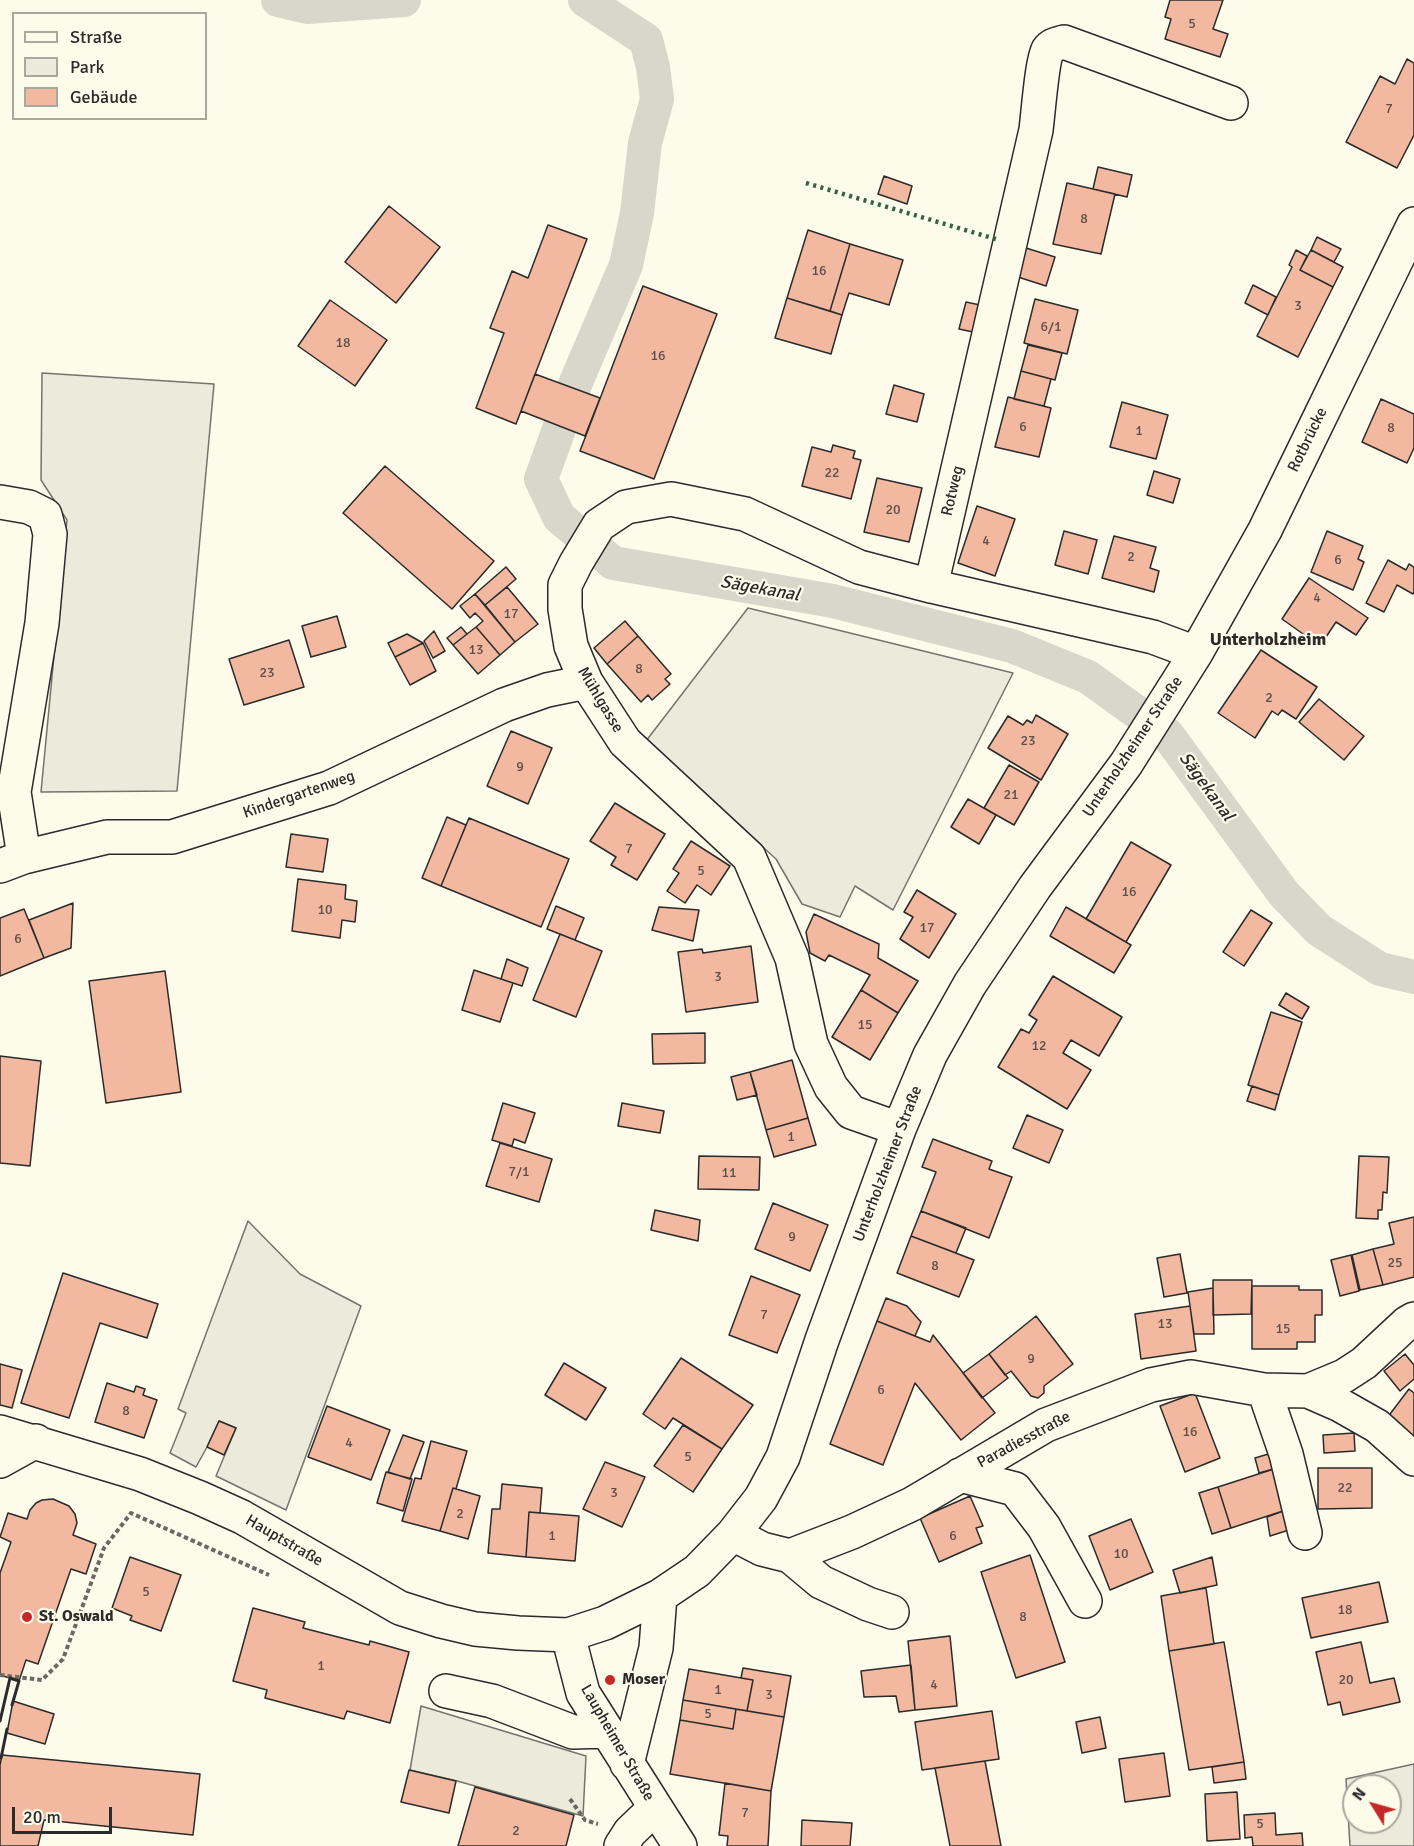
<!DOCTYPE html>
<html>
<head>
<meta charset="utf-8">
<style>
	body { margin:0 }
	#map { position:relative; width:1414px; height:1846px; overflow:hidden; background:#fdfbea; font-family:Signika,sans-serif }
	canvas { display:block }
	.legend { position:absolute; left:12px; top:12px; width:195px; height:108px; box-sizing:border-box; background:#fdfbea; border:2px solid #a9a89e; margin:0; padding:8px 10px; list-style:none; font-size:18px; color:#2b2b2b }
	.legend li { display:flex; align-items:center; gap:12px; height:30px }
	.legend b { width:30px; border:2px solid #a9a89e }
	.north { position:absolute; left:1342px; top:1774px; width:60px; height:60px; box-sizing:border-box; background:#fdfbea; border:2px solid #a9a89e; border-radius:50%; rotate:307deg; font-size:16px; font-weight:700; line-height:24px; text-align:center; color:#2b2b2b }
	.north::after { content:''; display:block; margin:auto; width:21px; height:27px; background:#c62828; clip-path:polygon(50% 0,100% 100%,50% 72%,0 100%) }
	.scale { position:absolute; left:12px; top:1807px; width:100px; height:27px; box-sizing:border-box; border:3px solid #2b2b2b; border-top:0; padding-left:8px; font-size:18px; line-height:21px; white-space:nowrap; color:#2b2b2b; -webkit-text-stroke:4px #fdfbea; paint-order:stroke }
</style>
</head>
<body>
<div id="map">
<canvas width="1414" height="1846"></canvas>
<ul class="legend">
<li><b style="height:8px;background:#fdfbea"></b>Straße</li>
<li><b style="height:16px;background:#ecebdb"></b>Park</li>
<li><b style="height:16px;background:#f2b8a0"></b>Gebäude</li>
</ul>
<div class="north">N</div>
<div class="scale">20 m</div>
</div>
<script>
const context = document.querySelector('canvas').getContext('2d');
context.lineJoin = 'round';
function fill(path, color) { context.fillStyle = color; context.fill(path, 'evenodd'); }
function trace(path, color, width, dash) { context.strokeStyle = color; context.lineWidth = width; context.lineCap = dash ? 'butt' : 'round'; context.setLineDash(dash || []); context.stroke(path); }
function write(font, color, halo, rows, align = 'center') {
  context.font = font + ' Signika,sans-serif'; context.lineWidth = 4.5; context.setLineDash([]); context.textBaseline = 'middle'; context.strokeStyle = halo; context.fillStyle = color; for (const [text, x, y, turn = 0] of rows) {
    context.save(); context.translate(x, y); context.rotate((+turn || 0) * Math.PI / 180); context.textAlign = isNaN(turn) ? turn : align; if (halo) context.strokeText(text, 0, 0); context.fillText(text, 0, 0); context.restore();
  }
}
const green = new Path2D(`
	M42 373 214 384 177 791 41 792 67 520 41 480Z
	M748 608 1013 673 893 910 855 886 840 917 802 904 776 859 646 741Z
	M248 1221 300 1274 361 1306 286 1510 216 1476 236 1428 219 1421 207 1447 196 1467 170 1453 186 1413 178 1409Z
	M1414 1764V1846H1350L1346 1779ZM1354 1786H1390V1822H1354Z`);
fill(green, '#ecebdb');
trace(green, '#74746e', 1.5);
const parking = new Path2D(`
	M421 1706 586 1756 583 1816 457 1781 410 1770Z`);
fill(parking, '#eceadb');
trace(parking, '#74746e', 1.5);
trace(new Path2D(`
	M278 0 307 7 404 0
	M585 0 646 40 653 67 657 99 645 143 637 213 626 265 576 382 541 479 559 517 613 563 833 601 1012 646 1088 677 1167 734 1284 894 1319 930 1380 969 1414 977`), '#d8d7c9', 34);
const building = new Path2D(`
	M1170 0H1223L1213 29 1228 34 1220 57 1165 39 1171 19 1165 17Z
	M1407 59 1414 63V135L1397 168 1346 142 1380 76 1395 84Z
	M1098 167 1132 175 1127 197 1093 189Z
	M884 176 912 186 907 204 878 194Z
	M1067 183 1115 194 1101 254 1053 244Z
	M389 206 440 247 396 303 345 262Z
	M548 225 587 239 516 424 476 408 504 333 490 328 512 271 528 278Z
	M808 230 850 244 830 311 787 298Z
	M1317 237 1341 249 1334 262 1311 250Z
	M850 244 903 260 889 305 849 293 842 315 830 311Z
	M1026 248 1055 257 1046 286 1018 277Z
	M1296 250 1307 256 1300 270 1333 287 1298 357 1257 336 1292 267 1289 265Z
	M1311 250 1343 267 1333 287 1300 270Z
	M1253 285 1276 297 1268 315 1245 303Z
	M643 286 717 314 654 479 580 451Z
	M787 298 842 315 831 354 775 338Z
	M1035 299 1078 310 1067 354 1024 343Z
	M330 300 387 340 355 386 298 346Z
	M966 302 980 305 973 332 959 329Z
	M1028 345 1062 353 1055 380 1021 371Z
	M1021 371 1051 379 1044 406 1014 399Z
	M535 374 600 398 585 436 521 411Z
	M894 385 924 394 917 422 886 414Z
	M1008 397 1051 408 1039 457 995 447Z
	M1381 399 1414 414V448L1407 463 1362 442Z
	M1122 402 1168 415 1156 459 1110 447Z
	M833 445 855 451 853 458 861 460 851 499 802 486 812 447 831 452Z
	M385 466 494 561 452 609 343 513Z
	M1154 471 1180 479 1173 503 1147 495Z
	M877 478 922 488 909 542 864 532Z
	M977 506 1015 519 995 576 958 563Z
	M1064 531 1097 540 1088 574 1055 565Z
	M1327 531 1363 546 1358 559 1364 562 1353 590 1311 572Z
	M1114 536 1156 547 1150 568 1159 571 1154 592 1102 578Z
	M1388 560 1406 570 1409 564 1414 567V592L1413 594 1397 585 1384 612 1366 603Z
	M506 567 516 579 485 605 475 594Z
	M1309 578 1368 618 1356 635 1336 622 1324 640 1317 635 1313 641 1282 619Z
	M507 587 538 624 515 642 485 605Z
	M475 594 515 642 500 655 476 627 483 621 475 613 470 618 460 606Z
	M337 616 346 647 311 657 302 626Z
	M625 621 638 636 607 664 594 648Z
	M461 627 467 634 453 645 447 638Z
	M476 627 500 655 478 674 453 645Z
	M434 631 445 651 433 658 424 641Z
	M407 634 423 643 395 657 388 643Z
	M638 636 671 674 665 679 670 684 652 700 648 695 641 702 607 664Z
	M289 640 304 687 244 705 229 659Z
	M423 643 436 671 410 685 395 657Z
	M1261 650 1317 687 1296 719 1282 710 1278 715 1272 711 1255 738 1218 713Z
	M1319 699 1364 736 1344 760 1299 722Z
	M1036 715 1068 734 1041 780 988 748 1008 716 1023 725 1027 720 1032 723Z
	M511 731 552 748 528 804 487 786Z
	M1009 765 1039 782 1014 825 984 808Z
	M968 799 996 815 979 844 951 827Z
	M615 803 665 834 637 880 611 865 616 857 590 841Z
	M447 817 466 825 441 886 422 878Z
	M469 818 569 859 541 927 441 886Z
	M291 834 328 839 323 872 286 867Z
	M691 841 730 866 711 895 697 885 685 903 667 891 679 873 673 869Z
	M1131 842 1171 865 1126 942 1086 919Z
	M298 879 346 885 345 899 357 901 355 922 342 920 340 938 292 931Z
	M917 890 956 914 929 958 900 939 913 917 904 912Z
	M73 903 71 948 44 958 29 920Z
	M556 906 584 918 575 940 547 929Z
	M659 907 699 910 693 941 652 930Z
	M1066 907 1131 945 1114 973 1050 936Z
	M24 909 44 958 0 976V918Z
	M1251 910 1272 923 1244 966 1223 952Z
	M814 914 879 944 878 958 918 981 898 1013 861 990 870 975 829 955 825 961 810 953 806 932Z
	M560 934 602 951 576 1017 533 1000Z
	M751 946 758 1002 686 1012 678 952 702 949 703 953Z
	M507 959 528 968 522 986 501 979Z
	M474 970 513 983 500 1022 462 1010Z
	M165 971 181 1092 106 1103 89 981Z
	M1053 976 1122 1017 1099 1056 1071 1040 1063 1053 1091 1070 1067 1109 998 1067 1021 1029 1029 1033 1037 1020 1029 1015Z
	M861 990 898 1013 870 1060 832 1037Z
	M1286 993 1309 1007 1302 1019 1279 1005Z
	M1271 1012 1302 1022 1279 1095 1248 1085Z
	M705 1033V1063L653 1064 652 1034Z
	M0 1056 41 1061 30 1166 0 1163Z
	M792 1060 808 1118 766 1130 750 1072Z
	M750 1072 757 1095 737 1100 731 1077Z
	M1252 1086 1279 1095 1275 1110 1247 1101Z
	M503 1103 535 1113 525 1143 514 1139 512 1146 492 1140Z
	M622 1103 664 1111 660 1133 618 1126Z
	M1027 1115 1063 1130 1049 1163 1013 1148Z
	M808 1118 816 1145 774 1157 766 1130Z
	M933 1139 992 1161 989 1169 1012 1177 989 1238 921 1211 936 1172 922 1167Z
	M500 1143 552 1159 539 1202 486 1186Z
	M699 1156 760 1157 759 1190 698 1189Z
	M1359 1156 1389 1157 1387 1193 1383 1192 1382 1210H1378V1219L1356 1218Z
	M773 1203 828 1225 810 1271 755 1249Z
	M655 1210 700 1220 698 1241 651 1230Z
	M921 1211 966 1228 956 1253 911 1236Z
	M1414 1217V1277L1383 1285 1373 1249 1394 1244 1389 1223Z
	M911 1236 974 1260 959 1297 897 1273Z
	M1373 1249 1383 1285 1360 1290 1352 1255Z
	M1180 1254 1187 1293 1164 1297 1157 1258Z
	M1351 1255 1359 1291 1340 1296 1331 1260Z
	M63 1273 158 1304 147 1338 100 1323 69 1418 21 1403Z
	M751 1276 800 1295 777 1353 729 1335Z
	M1213 1280H1252L1251 1314 1213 1315Z
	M1252 1286H1299V1290H1322V1315H1315V1342H1297V1349H1252Z
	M1213 1288 1214 1334H1194L1188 1292Z
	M886 1298 907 1306 921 1322 915 1336 877 1321Z
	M1190 1306 1196 1351 1141 1359 1135 1314Z
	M1036 1316 1073 1364 1044 1386V1393L1038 1398 1031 1396 1011 1371 1005 1375 989 1354Z
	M877 1321 930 1342 933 1335 995 1413 961 1440 915 1383 883 1465 830 1444Z
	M989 1354 1008 1378 982 1398 963 1373Z
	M1405 1354 1414 1365V1379L1400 1391 1384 1371Z
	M681 1358 753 1405 722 1449 673 1418 665 1429 643 1414Z
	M564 1363 606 1388 586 1420 545 1395Z
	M0 1364 22 1370 12 1408 0 1405Z
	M107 1383 134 1392 136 1386 145 1389 143 1395 157 1400 144 1438 95 1422Z
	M1409 1389 1414 1393V1438L1387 1418Z
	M1195 1393 1220 1458 1185 1472 1160 1406Z
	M327 1406 390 1430 371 1480 308 1457Z
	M219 1421 236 1428 224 1455 207 1447Z
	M683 1425 722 1449 693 1492 654 1466Z
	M1354 1433 1355 1451 1324 1453 1323 1435Z
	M403 1435 424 1442 410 1479 388 1472Z
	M431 1441 467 1451 456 1489 453 1488 440 1531 402 1521 415 1478 421 1479Z
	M1275 1452 1277 1468 1259 1473 1255 1458Z
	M605 1462 645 1477 622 1527 583 1509Z
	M1277 1468 1286 1510 1231 1528 1218 1487Z
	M1318 1468H1372V1508L1318 1509Z
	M386 1472 412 1479 403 1511 377 1503Z
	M502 1484 542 1488 540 1513 529 1512 526 1557 488 1553 492 1509H500Z
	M1218 1487 1231 1528 1212 1534 1199 1493Z
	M453 1488 480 1496 468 1539 440 1531Z
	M970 1496 983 1526 976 1528 982 1543 939 1562 920 1518Z
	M53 1499 69 1506 75 1514 77 1523 73 1535 96 1544 86 1574 71 1569 38 1664 26 1660 19 1681 0 1675V1573L11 1542 0 1537 8 1513 27 1519 30 1510 36 1503 42 1500Z
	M1286 1510 1289 1530 1270 1536 1267 1517Z
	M529 1512 579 1516 575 1561 526 1557Z
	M1131 1519 1153 1572 1110 1590 1089 1536Z
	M1030 1555 1065 1662 1016 1678 981 1572Z
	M130 1557 181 1575 161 1631 130 1620 132 1616 112 1608Z
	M1212 1557 1217 1585 1180 1593 1173 1570Z
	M1379 1582 1388 1622 1311 1638 1302 1598Z
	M1206 1588 1214 1644 1169 1651 1161 1596Z
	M253 1608 305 1622 303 1628 369 1645 370 1641 409 1652 390 1723 347 1711 344 1719 265 1698 267 1690 233 1681Z
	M950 1636 957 1706 915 1710 908 1641Z
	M1224 1642 1244 1762 1189 1770 1169 1651Z
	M1361 1642 1370 1683 1394 1678 1400 1702 1343 1715 1340 1702 1328 1705 1316 1652Z
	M911 1665 915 1710 899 1712 896 1696 864 1697 861 1671Z
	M743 1668 791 1676 784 1717 747 1711 753 1680 741 1678Z
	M689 1669 753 1680 747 1711 683 1700Z
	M683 1700 736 1709 733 1729 680 1720Z
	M13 1701 54 1714 45 1744 7 1733Z
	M736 1709 784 1717 771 1791 670 1774 680 1720 733 1729Z
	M992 1711 999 1759 922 1770 915 1722Z
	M1100 1717 1106 1748 1082 1753 1076 1722Z
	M1164 1753 1170 1796 1125 1802 1119 1759Z
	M2 1755 200 1774 193 1835 44 1820 38 1846H0V1765Z
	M985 1761 1001 1846H950L935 1768Z
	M1244 1762 1246 1779 1214 1783 1212 1767Z
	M409 1770 456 1781 449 1813 401 1802Z
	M725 1783 771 1791 768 1846H727L728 1836 719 1835Z
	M475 1787 574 1815 566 1846H458Z
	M1237 1792 1240 1839 1207 1841 1205 1794Z
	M1275 1813 1276 1835 1302 1833 1303 1846H1253L1252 1837 1245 1838 1244 1815Z
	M802 1820 852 1823 850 1846H801Z`);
fill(building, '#f2b8a0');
trace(building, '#2b2b2b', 1.5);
const minor = new Path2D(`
	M0 502 29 507 45 515 50 534 42 623 14 792 24 857
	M1196 653 1153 637 931 586 1036 130C1038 115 1042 60 1048 50 1052 44 1058 44 1064 42L1231 103
	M0 866 24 857 107 837H172L329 788 504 705 547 690 586 682
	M899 1129 851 1112 831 1087 811 1044 792 958 749 857 625 742 586 682 571 646 565 609V585L576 563 599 525 626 507 671 499 745 514 859 567 931 586
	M1264 1390 1286 1454 1305 1533
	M1308 1391 1344 1376 1364 1363 1407 1323 1414 1319
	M0 1432 140 1474 200 1498 242 1517 400 1608 441 1621 475 1629 518 1633 568 1635 605 1623 660 1596 697 1571 733 1534 761 1498 783 1457 822 1340 899 1129 930 1055 970 984 1035 887 1126 764 1196 653 1265 530 1414 224
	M0 1461 36 1441
	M960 1475 1015 1489 1044 1527 1085 1601
	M733 1534 762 1549 790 1556 852 1532 912 1504 1046 1425 1151 1385 1191 1377 1264 1390 1308 1391 1340 1405 1377 1426 1414 1459
	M790 1556 821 1582 868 1604 892 1612
	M568 1635 583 1693 680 1846
	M446 1691 492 1701 573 1732 607 1731
	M627 1764 656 1648 660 1596
	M621 1846 630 1832 655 1808`);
trace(minor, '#2b2b2b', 36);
trace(new Path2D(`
	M0 1675 42 1680 63 1659 104 1548 131 1513 269 1575
	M570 1799 585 1820 598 1824`), '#6a6964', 4, [4.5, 3]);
trace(minor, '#fdfbea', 33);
trace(new Path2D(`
	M806 183 999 240`), '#34623c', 4.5, [3, 4.5]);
trace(new Path2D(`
	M0 1721 10 1678 19 1681 12 1705
	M1 1758 7 1729`), '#2b2b2b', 3);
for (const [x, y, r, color] of [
	[27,1617,6,"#c62828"],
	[610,1680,6,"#c62828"]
]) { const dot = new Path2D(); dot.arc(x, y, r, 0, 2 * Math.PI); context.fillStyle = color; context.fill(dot); trace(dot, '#fdfbea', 2); }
write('14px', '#5d4e48', null, [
	["5",1192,24],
	["7",1389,109],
	["8",1084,219],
	["16",819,271],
	["3",1298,306],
	["6/1",1051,327],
	["18",343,343],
	["16",658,356],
	["6",1023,427],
	["8",1391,428],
	["1",1139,431],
	["22",832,473],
	["20",893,510],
	["4",986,541],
	["2",1131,557],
	["6",1338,560],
	["4",1317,598],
	["17",511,614],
	["13",476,650],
	["8",639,669],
	["23",267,673],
	["2",1269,698],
	["23",1028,741],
	["9",520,767],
	["21",1011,795],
	["7",629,849],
	["5",701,871],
	["16",1129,892],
	["10",325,910],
	["17",927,928],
	["6",18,939],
	["3",718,977],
	["15",865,1025],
	["12",1039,1046],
	["1",791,1137],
	["7/1",519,1172],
	["11",729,1173],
	["9",792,1237],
	["25",1395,1263],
	["8",935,1266],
	["7",764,1315],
	["13",1165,1324],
	["15",1283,1329],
	["9",1031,1359],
	["6",881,1390],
	["8",126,1411],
	["16",1190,1432],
	["4",349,1443],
	["5",688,1457],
	["22",1345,1488],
	["3",614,1493],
	["2",460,1514],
	["1",552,1536],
	["6",953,1536],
	["10",1121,1554],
	["5",146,1592],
	["18",1345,1610],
	["8",1023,1617],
	["1",321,1666],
	["20",1346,1680],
	["4",934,1685],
	["1",718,1690],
	["3",769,1695],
	["5",708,1714],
	["7",745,1813],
	["5",1260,1824],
	["2",516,1831]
]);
write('16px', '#2b2b2b', '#fdfbea', [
	["Rotbrücke",1308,440,-64],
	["Rotweg",953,491,-77],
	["Mühlgasse",600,700,59],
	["Unterholzheimer Straße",1133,747,-56],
	["Kindergartenweg",299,795,-19],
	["Unterholzheimer Straße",888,1164,-69],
	["Paradiesstraße",1024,1440,-28],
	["Hauptstraße",284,1541,30],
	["Laupheimer Straße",617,1743,60]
]);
write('bold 16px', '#2b2b2b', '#fdfbea', [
	["St. Oswald",39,1617],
	["Moser",622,1680]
], 'left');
write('italic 18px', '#2b2b2b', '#fdfbea', [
	["Sägekanal",760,589,10],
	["Sägekanal",1206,787,54]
]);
write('bold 18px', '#2b2b2b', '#fdfbea', [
	["Unterholzheim",1268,640]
]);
</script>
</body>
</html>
